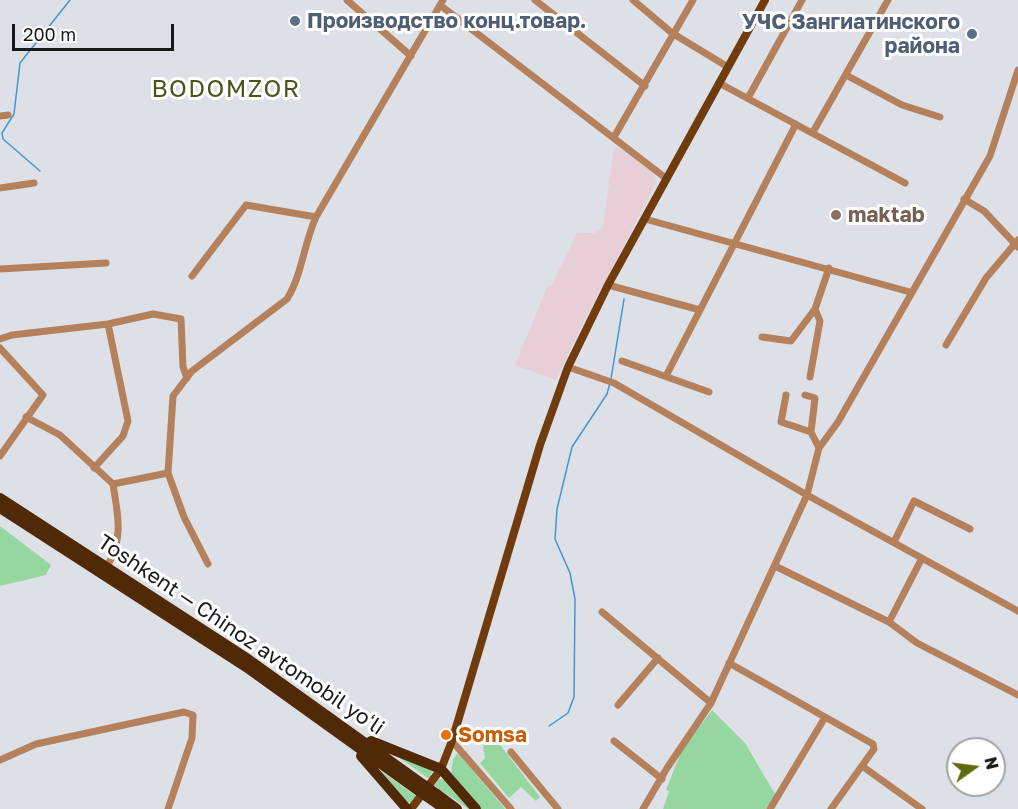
<!DOCTYPE html>
<html>
<head>
<meta charset="utf-8">
<style>
	body { margin:0 }
	#map { position:relative; width:1018px; height:809px; overflow:hidden; background:#dde0e6; font-family:"Golos Text",sans-serif }
	canvas { display:block }
	.north { position:absolute; left:946px; top:737px; width:60px; height:60px; box-sizing:border-box; background:#fff; border:2px solid #a3a3a4; border-radius:50%; rotate:76deg; font-size:16px; font-weight:700; line-height:24px; text-align:center; color:#18191b }
	.north::after { content:''; display:block; margin:auto; width:21px; height:27px; background:#5f690f; clip-path:polygon(50% 0,100% 100%,50% 72%,0 100%) }
	.scale { position:absolute; left:12px; top:24px; width:162px; height:27px; box-sizing:border-box; border:3px solid #18191b; border-top:0; padding-left:8px; font-size:18px; line-height:21px; white-space:nowrap; color:#18191b; -webkit-text-stroke:4px #fff; paint-order:stroke }
</style>
</head>
<body>
<div id="map">
<canvas width="1018" height="809"></canvas>
<div class="north">N</div>
<div class="scale">200 m</div>
</div>
<script>
const context = document.querySelector('canvas').getContext('2d');
context.lineJoin = 'round';
function fill(path, color) { context.fillStyle = color; context.fill(path, 'evenodd'); }
function trace(path, color, width, dash) { context.strokeStyle = color; context.lineWidth = width; context.lineCap = dash ? 'butt' : 'round'; context.setLineDash(dash || []); context.stroke(path); }
function write(font, color, halo, rows, align = 'center') {
  context.font = font + ' "Golos Text",sans-serif'; context.lineWidth = 6; context.setLineDash([]); context.textBaseline = 'middle'; context.strokeStyle = halo; context.fillStyle = color; for (const [text, x, y, turn = 0] of rows) {
    context.save(); context.translate(x, y); context.rotate((+turn || 0) * Math.PI / 180); context.textAlign = isNaN(turn) ? turn : align; if (halo) context.strokeText(text, 0, 0); context.fillText(text, 0, 0); context.restore();
  }
}
fill(new Path2D(`
	M614 147 622 149 652 172 657 181 572 345 556 380 515 365 548 285 551 286 577 233H594L603 228Z`), '#e7ced7');
fill(new Path2D(`
	M0 526 51 565 46 575 0 586Z
	M712 710 745 743 775 794 766 809H663L669 791 666 790 681 752Z
	M487 735 494 737 540 797 536 801 521 787 509 798 480 763 485 758 483 747Z
	M387 749 430 768 432 772 429 779Z
	M458 753 505 809H480L451 774 453 759Z
	M381 771 416 796 411 803 405 800Z
	M439 779 446 780 474 809H468L434 785Z`), '#96d7a1');
trace(new Path2D(`
	M40 171 3 139 2 133 14 114 20 63 70 0
	M611 379 624 299
	M549 726 568 713 574 697 575 599 570 573 555 539 557 509 572 447 607 394 610 383`), '#4197d3', 1.5);
trace(new Path2D(`
	M347 0 411 56
	M535 0 645 86
	M633 0 672 33 728 67
	M440 5 667 179
	M846 75 902 105 940 117
	M719 83 905 183
	M748 98 802 0
	M0 116 8 115
	M813 132 888 0
	M614 137 693 0
	M0 188 34 183
	M964 199 984 211 1018 247
	M645 219 910 292
	M0 269 106 263
	M192 276 246 205 316 217
	M608 285 700 310
	M762 337 791 341 815 309 829 268
	M0 339 12 335 108 324 153 314 181 319 183 367 187 378
	M946 345 986 278 1018 240
	M0 348 43 395 0 456
	M622 361 709 392
	M568 367 614 383 807 495 1018 611
	M666 376 796 124
	M810 377 820 321 815 309
	M786 395 781 422 811 432
	M805 395 815 398 811 432 819 448
	M26 417 60 435 113 484
	M94 468 123 436 128 421 108 324
	M894 542 914 501 970 529
	M208 564 184 517 168 473 173 396 192 371 287 299C302 275 304 243 316 217L443 0
	M775 566 889 622 917 643 1018 695
	M107 567C124 536 118 517 113 484L168 473
	M602 612 711 703
	M889 622 922 558
	M729 663 873 744 874 749 831 809
	M618 705 658 658
	M452 741 511 809
	M614 741 662 779
	M511 752 558 809
	M0 760 36 744 184 712 193 715 192 738 168 809
	M862 766 922 809
	M643 809 667 768 711 703 807 495 819 448 838 422 990 156 1018 70
	M770 809 824 719`), '#b4815c', 7);
trace(new Path2D(`
	M411 809 441 769 452 741 540 445 568 367 608 285 765 0`), '#713c0d', 8);
trace(new Path2D(`
	M0 498 248 659 424 785
	M0 508 246 667 420 792
	M371 741 441 769 476 809
	M361 756 407 809
	M437 794 457 809
	M432 800 444 809`), '#502907', 10);
trace(new Path2D(`
	M424 785 437 794
	M420 792 432 800`), '#502907', 10);
for (const [x, y, r, color] of [
	[295,21,6,"#5c6f8a"],
	[972,34,6,"#5c6f8a"],
	[836,215,6,"#8d6e63"],
	[446,735,6,"#e8710a"]
]) { const dot = new Path2D(); dot.arc(x, y, r, 0, 2 * Math.PI); context.fillStyle = color; context.fill(dot); trace(dot, '#fff', 2); }
write('bold 21px', '#4e5e75', '#fff', [
	["Производство конц.товар.",307,21],
	["УЧС Зангиатинского",960,22,"right"],
	["района",960,46,"right"]
], 'left');
write('bold 21px', '#785e54', '#fff', [
	["maktab",848,215]
], 'left');
write('21px', '#18191b', '#fff', [
	["Toshkent — Chinoz avtomobil yoʻli",241,635,34]
]);
write('bold 21px', '#c56008', '#fff', [
	["Somsa",458,735]
], 'left');
context.letterSpacing = '1.5px';
write('24px', '#4c541b', '#fff', [
	["BODOMZOR",226,89]
]);
context.letterSpacing = '0px';
</script>
</body>
</html>
